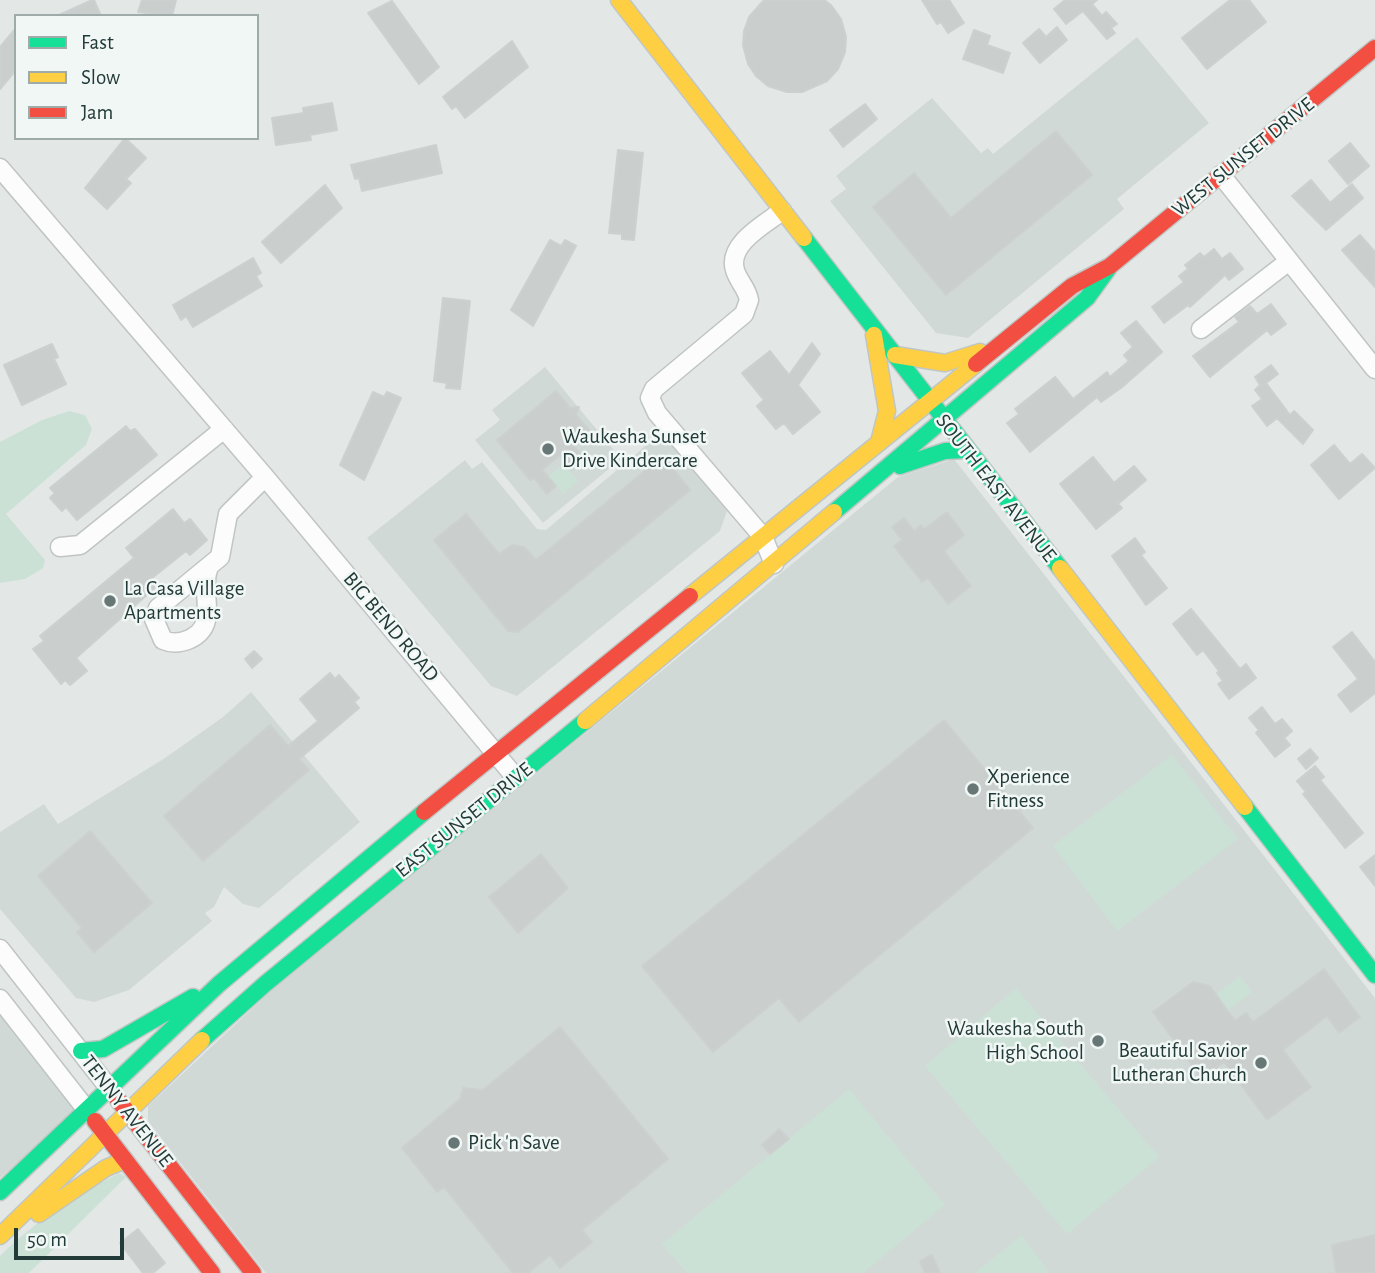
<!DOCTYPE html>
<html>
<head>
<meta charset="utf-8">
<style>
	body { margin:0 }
	#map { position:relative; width:1375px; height:1273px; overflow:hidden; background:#e3e8e7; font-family:"Alegreya Sans",sans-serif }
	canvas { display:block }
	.legend { position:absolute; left:14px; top:14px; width:245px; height:126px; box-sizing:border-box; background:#f1f7f5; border:2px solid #9eaba9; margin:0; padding:9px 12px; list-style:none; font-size:21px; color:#223a38 }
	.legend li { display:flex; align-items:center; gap:14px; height:35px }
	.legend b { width:35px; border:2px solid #9eaba9 }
	.scale { position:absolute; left:14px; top:1228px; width:110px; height:32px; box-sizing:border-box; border:4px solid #223a38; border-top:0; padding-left:9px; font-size:21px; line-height:24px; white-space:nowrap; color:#223a38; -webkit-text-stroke:5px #f1f7f5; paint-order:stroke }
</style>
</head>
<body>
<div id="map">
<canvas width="1375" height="1273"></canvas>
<ul class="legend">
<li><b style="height:9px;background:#16e098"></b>Fast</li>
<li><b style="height:9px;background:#ffcf43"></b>Slow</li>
<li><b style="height:9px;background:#f24e42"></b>Jam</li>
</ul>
<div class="scale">50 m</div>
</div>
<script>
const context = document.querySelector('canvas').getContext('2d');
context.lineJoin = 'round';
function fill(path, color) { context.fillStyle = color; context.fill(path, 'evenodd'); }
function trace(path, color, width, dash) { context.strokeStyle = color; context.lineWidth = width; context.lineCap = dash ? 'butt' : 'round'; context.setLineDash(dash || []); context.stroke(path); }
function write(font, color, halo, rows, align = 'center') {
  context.font = font + ' "Alegreya Sans",sans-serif'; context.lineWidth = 5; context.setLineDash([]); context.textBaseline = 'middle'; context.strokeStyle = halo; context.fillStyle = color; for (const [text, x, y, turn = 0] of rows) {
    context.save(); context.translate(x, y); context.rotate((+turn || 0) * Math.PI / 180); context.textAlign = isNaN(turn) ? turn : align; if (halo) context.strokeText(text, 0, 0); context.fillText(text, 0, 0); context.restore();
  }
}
fill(new Path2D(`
	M1137 37 1209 123 1117 199 1124 209 968 338 936 333 830 201 846 189 836 176 932 98 981 153 988 148 993 154Z
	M545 367 621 459 543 523 475 440 500 420 492 410Z
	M663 431 727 511 720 531 517 696 491 686 367 538 465 460 472 469 482 462 537 529 546 530Z
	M954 459 1375 998V1273H266L148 1121V1106L270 992 898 477Z
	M251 692 360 822 259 908 243 904 224 887 214 907 205 913 212 921 129 990 94 1002 76 998 0 909V832L44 804 58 824 165 758 223 717Z
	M0 1000 85 1105 0 1178Z`), '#d1d9d7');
fill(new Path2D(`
	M69 411 85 415 92 429 86 445 6 514 45 560 43 568 25 579 0 583V442L42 420Z
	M563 464 578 481 563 494 548 477Z
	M1172 755 1238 839 1117 931 1053 846Z
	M1240 976 1252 992 1228 1010 1216 994Z
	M1016 988 1159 1157 1067 1234 925 1066Z
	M849 1089 945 1205 863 1273H687L662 1244Z
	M119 1173 126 1177 29 1273H0V1256C36 1220 75 1197 119 1173Z
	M1022 1235 1049 1273H975Z`), '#cce1d6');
const building = new Path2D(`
	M94 0 101 16H57L92 0Z
	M142 0H176L172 16 138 12Z
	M764 0H824L831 5 841 19 846 37 845 52 838 69 827 81 802 92H787L768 86 756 76 748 64 743 45 744 31 749 17Z
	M922 0H949L964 23 948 33 941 22 937 24Z
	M1065 0H1097L1092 4 1102 16 1106 12 1117 24 1111 28 1115 33 1107 39 1083 11 1066 24 1054 9Z
	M1230 0H1249L1266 22 1207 69 1182 38Z
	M392 1 439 67 419 84 368 13Z
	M1057 27 1067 40 1040 63 1023 43 1039 29 1046 37Z
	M16 28V70L0 89V47Z
	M974 30 990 36 987 45 1010 53 1003 73 963 59Z
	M512 41 528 67 465 118 456 106 452 109 443 97Z
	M332 103 337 130 310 135 311 140 276 145 272 118 304 113 303 108Z
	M865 104 877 119 843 147 830 130Z
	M1056 131 1092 175 946 295 873 207 914 173 951 218Z
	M125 138 146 158 126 179 131 183 107 209 85 188Z
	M1350 143 1369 166 1348 184 1329 161Z
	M436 145 442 173 362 191 359 178 355 179 351 165Z
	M618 150 643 153 634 240 622 239V234L609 233Z
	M1311 180 1330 203 1352 184 1363 198 1326 230 1292 196Z
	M325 185 342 208 281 263 262 242Z
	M1360 235 1375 252V287L1342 250Z
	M550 240 561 246 565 240 576 246 533 326 511 310Z
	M1214 249 1222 259 1230 253 1243 269 1229 280 1225 275 1190 307 1188 305 1164 323 1152 307 1184 282 1179 276 1188 269 1185 265 1200 253 1204 257Z
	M253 258 261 273 256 276 262 286 193 327 186 316 181 320 173 305Z
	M443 298 470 301 460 389 446 388 447 383 434 381Z
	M1271 304 1286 324 1271 335 1267 330 1210 377 1193 356 1239 322 1235 317 1250 306 1257 314Z
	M1136 321 1162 352 1121 388 1101 402 1097 397 1030 452 1007 423 1019 414 1015 409 1055 377 1073 399 1107 372 1110 377 1129 361 1124 355 1133 347 1121 333Z
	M812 343 820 354 798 385 820 412 793 434 784 423 776 429 757 406 764 400 742 373 770 351 789 375Z
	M52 344 58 357 54 359 66 384 22 405 4 365Z
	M1271 365 1278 374 1266 383 1290 415 1294 411 1313 430 1303 444 1277 418 1267 426 1252 406 1262 399 1255 390 1260 385 1255 377Z
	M556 391 570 408 579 407 576 415 590 431 573 445 584 458 572 469 560 455 542 470 556 486 547 494 534 478 530 480 497 440Z
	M373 392 384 397 387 392 401 398 364 480 340 465Z
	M126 426 130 431 135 429 157 455 77 520 66 507 62 511 50 498 55 493 50 488Z
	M1334 445 1350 464 1362 454 1375 468 1339 499 1311 465Z
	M663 456 690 490 518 632 508 631 434 540 466 514 499 554 512 545 524 547 536 560Z
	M1093 457 1114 483 1134 466 1146 480 1118 504 1122 508 1096 529 1060 484Z
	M173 509 184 523 190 519 207 540 190 555 186 551 152 578 158 585 76 658 87 671 70 685 65 680 61 684 33 649 44 641 40 636 134 558 126 548Z
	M947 512 964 535 944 551 971 586 948 604 928 578 922 582 894 546 902 540 892 527 904 518 914 531 921 525 924 529Z
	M1135 538 1145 552 1141 555 1167 588 1146 605 1112 556Z
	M1191 609 1240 669 1246 664 1256 678 1229 699 1218 684 1223 681 1217 673 1219 671 1203 650 1197 655 1173 624Z
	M1352 632 1375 662V693L1351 712 1338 695 1358 679 1333 647Z
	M254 651 262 659 252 668 245 659Z
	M330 673 335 679 339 675 359 698 354 702 359 708 299 759 309 770 203 861 164 816 270 725 288 746 318 721 300 699Z
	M1262 707 1275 724 1282 719 1292 731 1284 738 1290 745 1275 757 1256 733 1259 730 1249 718Z
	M944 720 1033 828 799 1022 779 998 713 1052 642 966Z
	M1310 749 1318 758 1306 769 1298 759Z
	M1315 766 1324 777 1320 780 1363 833 1345 848 1303 794 1306 792 1297 781Z
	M90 831 152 903 94 952 77 932 82 928 38 876Z
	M541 854 568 888 518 933 489 897Z
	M1375 855V886L1360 867Z
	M1324 969 1360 1017 1339 1033 1327 1016 1283 1050 1311 1087 1267 1120 1224 1062 1202 1079 1153 1012 1193 982 1210 986 1235 1021 1246 1013 1253 1022Z
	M560 1027 668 1159 582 1230 592 1242 560 1268 550 1255 528 1273H513L444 1187 437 1192 402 1148 460 1099 463 1088 483 1090Z
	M779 1129 789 1139 770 1154 762 1145Z
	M138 1229 165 1263 153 1273H143L120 1243Z
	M1375 1235V1273H1336L1332 1245Z
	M932 1255 940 1273H925L920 1261Z`);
fill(building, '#cacfce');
trace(building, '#ccd1d0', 2);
const street = new Path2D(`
	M0 168 265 477 516 778
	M1221 175 1375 369
	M1201 329 1289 261
	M60 547 80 545 224 429
	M774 564 763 537 657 413 650 398 654 389 744 314 749 300C747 288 738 281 735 270 727 244 765 224 782 211
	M209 567C198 592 221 624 190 639 181 643 172 644 163 640L154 619 158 608 220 557 228 514 265 477
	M0 949 109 1088
	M0 999 86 1109`);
const fast = new Path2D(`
	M804 238 1060 568
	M900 466 945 451 966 450
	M834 512 1087 298 1108 269
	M1245 807 1375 975
	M202 1040 265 984 585 721
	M81 1051 103 1049 193 997
	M0 1192 219 984 424 812`);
const slow = new Path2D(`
	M619 0 804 238
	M874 335 887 411 879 442
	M895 355 945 363 980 352
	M1060 568 1245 807
	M690 596 976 364
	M585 721 834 512
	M39 1214 106 1168 125 1160
	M0 1236 202 1040`);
const jam = new Path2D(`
	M976 364 1072 286 1110 266 1375 48
	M424 812 690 596
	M118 1100 253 1273
	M95 1121 212 1273`);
trace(street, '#c0c5c4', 21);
trace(fast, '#bfc6c4', 19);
trace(slow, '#bfc6c4', 19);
trace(jam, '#bfc6c4', 19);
trace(street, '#fbfcfb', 18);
trace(fast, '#16e098', 16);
trace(slow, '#ffcf43', 16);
trace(jam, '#f24e42', 16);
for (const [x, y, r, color] of [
	[548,449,7,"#667775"],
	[110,601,7,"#667775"],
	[973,789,7,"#667775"],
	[1098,1041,7,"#667775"],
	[1261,1063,7,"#667775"],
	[454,1143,7,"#667775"]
]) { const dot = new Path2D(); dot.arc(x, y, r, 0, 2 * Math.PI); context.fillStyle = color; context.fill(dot); trace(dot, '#f1f7f5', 2.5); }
write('21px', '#223a38', '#f1f7f5', [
	["WEST SUNSET DRIVE",1243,157,-39],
	["SOUTH EAST AVENUE",996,488,52],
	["BIG BEND ROAD",391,627,50],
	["EAST SUNSET DRIVE",464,820,-39],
	["TENNY AVENUE",127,1111,52]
]);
write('21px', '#223a38', '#f1f7f5', [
	["Waukesha Sunset",562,437],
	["Drive Kindercare",562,461],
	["La Casa Village",124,589],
	["Apartments",124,613],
	["Xperience",987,777],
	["Fitness",987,801],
	["Waukesha South",1084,1029,"right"],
	["High School",1084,1053,"right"],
	["Beautiful Savior",1247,1051,"right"],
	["Lutheran Church",1247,1075,"right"],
	["Pick 'n Save",468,1143]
], 'left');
</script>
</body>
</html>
